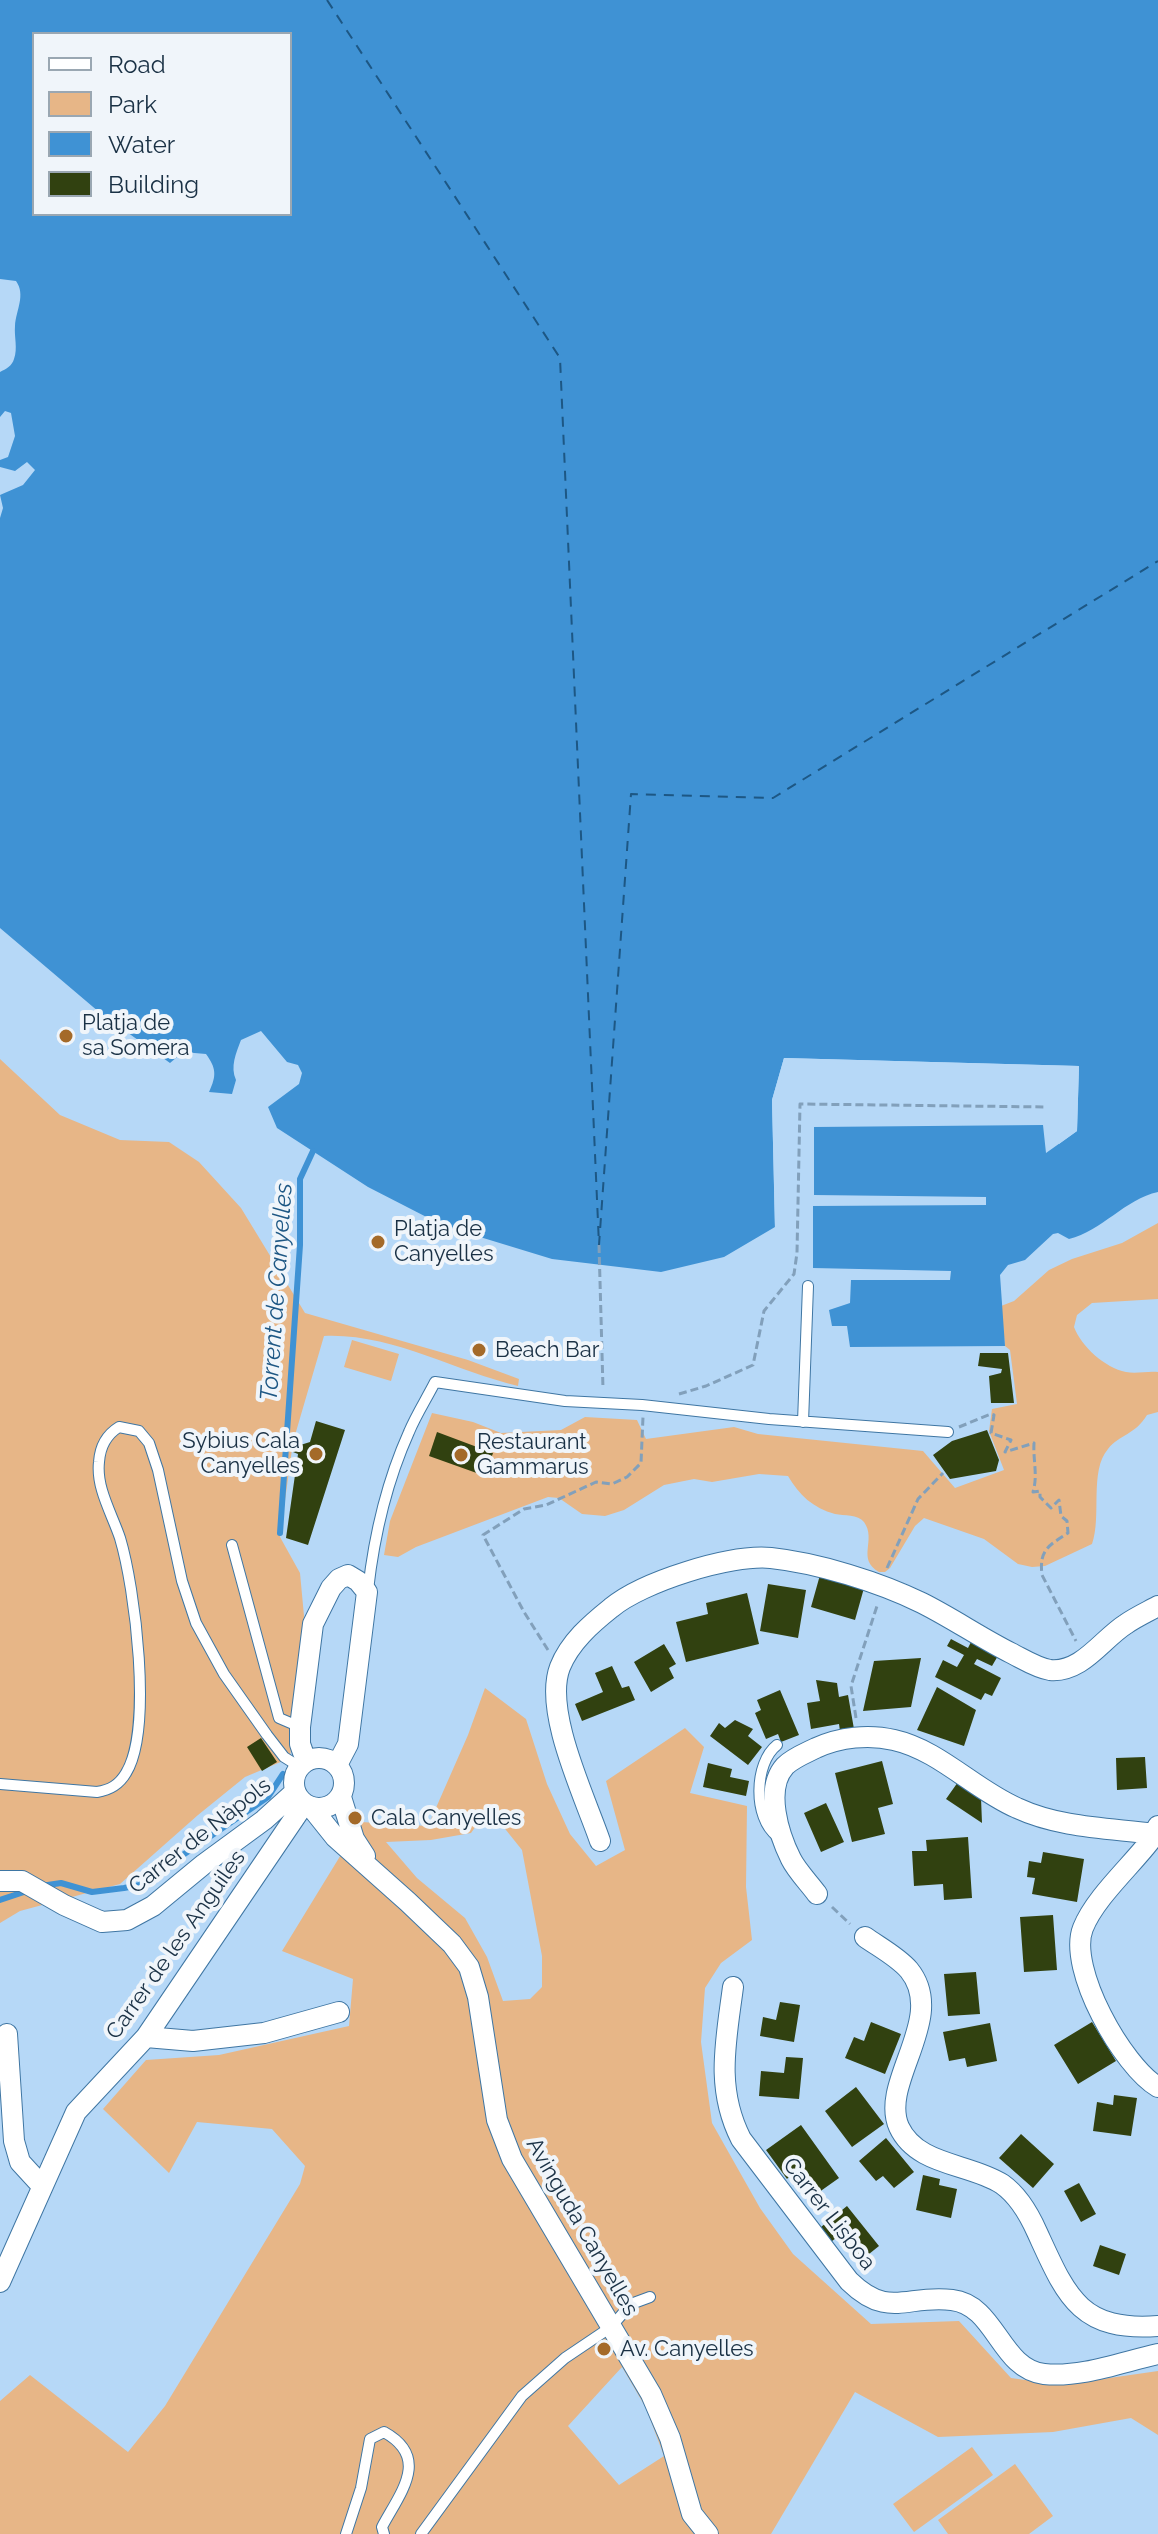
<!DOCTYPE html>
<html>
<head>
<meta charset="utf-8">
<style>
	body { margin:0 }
	#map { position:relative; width:1158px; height:2534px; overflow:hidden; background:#b6d8f7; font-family:Raleway,sans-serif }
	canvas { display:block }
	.legend { position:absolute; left:32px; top:32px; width:260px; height:184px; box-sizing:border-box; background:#f0f5fa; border:2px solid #9aa7b2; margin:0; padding:10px 14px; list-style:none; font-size:24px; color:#1a3145 }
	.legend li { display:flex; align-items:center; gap:16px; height:40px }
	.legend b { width:40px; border:2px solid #9aa7b2 }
</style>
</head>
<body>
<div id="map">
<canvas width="1158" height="2534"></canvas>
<ul class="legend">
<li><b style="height:10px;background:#fff"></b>Road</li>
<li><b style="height:22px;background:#e7b687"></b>Park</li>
<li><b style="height:22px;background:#3f92d4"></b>Water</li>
<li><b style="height:22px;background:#314110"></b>Building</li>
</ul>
</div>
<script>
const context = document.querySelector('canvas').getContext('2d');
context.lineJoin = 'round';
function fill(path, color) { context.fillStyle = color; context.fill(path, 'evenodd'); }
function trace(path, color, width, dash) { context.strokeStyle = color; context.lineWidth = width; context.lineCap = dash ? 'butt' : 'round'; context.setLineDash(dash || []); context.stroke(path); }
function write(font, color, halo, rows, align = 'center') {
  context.font = font + ' Raleway,sans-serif'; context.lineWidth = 8; context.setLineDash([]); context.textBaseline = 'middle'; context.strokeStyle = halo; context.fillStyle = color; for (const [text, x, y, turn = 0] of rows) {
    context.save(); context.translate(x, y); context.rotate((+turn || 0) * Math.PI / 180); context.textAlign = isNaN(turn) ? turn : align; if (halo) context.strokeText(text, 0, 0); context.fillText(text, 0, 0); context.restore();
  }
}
fill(new Path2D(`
	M0 1059 60 1115 120 1140 169 1142 199 1162 241 1208 305 1313 468 1360 519 1379 518 1386C454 1371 392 1333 324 1336L293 1442 280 1537 300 1573 304 1616 290 1758 245 1777 198 1815 120 1884 20 1911 0 1923Z
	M1158 1223V1299L1092 1303 1077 1315 1074 1327C1081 1346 1105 1368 1126 1372 1136 1374 1147 1371 1158 1372V1412L1147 1415C1135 1435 1120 1434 1108 1449 1089 1471 1102 1517 1092 1544L1045 1566 1032 1567 1018 1564 984 1539 924 1518 915 1526 890 1568 885 1572H879C856 1559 877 1540 864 1522 858 1514 844 1516 835 1514 813 1508 799 1495 788 1476L759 1474 712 1482 694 1479 664 1485 624 1510 605 1516 582 1514 559 1498 548 1497 416 1547 398 1557 384 1555 390 1521 432 1413 473 1422 501 1433 561 1430 585 1417 637 1420 646 1439 734 1427 758 1434 923 1451 955 1488 1004 1470 989 1431 992 1409 1017 1404 1010 1350 1005 1346 1001 1306 1014 1301 1049 1270 1072 1259 1122 1243Z
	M352 1340 399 1354 391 1381 344 1367Z
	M485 1688 526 1719 547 1784 570 1834 596 1866 625 1850 606 1781 685 1728 704 1747 690 1793 747 1806 746 1887 752 1940 721 1963 705 1988 701 2042 712 2123 760 2208 793 2254 871 2324 959 2321 1011 2378 1061 2385 1158 2371V2435L1131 2418 1053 2432 938 2437 855 2392 771 2534H0V2401L30 2375 128 2452 165 2406 300 2184 305 2166 272 2129 197 2122 169 2173 103 2109 146 2060 219 2055 349 2026 353 1979 282 1951 361 1822 428 1826 468 1735ZM481 1819 502 1825 522 1850 542 1956V1987L530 1999 503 2001 487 1957 465 1918 417 1878 386 1842 431 1840 471 1833ZM622 2367 646 2408 664 2456 619 2485 568 2426Z
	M972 2447 993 2475 914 2532 893 2504Z
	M1015 2464 1053 2516 1029 2534H948L938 2520Z`), '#e7b687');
fill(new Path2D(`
	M0 0H1158V1192C1125 1199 1102 1231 1069 1239L1058 1233 1053 1234 1025 1260 1008 1265 1000 1275 1005 1346 850 1347 847 1326H832L829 1310 850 1303 851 1280H950L951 1271 813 1268V1206L986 1205V1197L814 1195V1127L1043 1125 1046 1153 1077 1131 1079 1066 784 1058 772 1100 775 1227 724 1257 661 1272 552 1259 444 1226 368 1187 277 1128 268 1107 299 1084 302 1073 298 1065 287 1062 261 1031 241 1040C236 1053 230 1067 236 1080L232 1094 209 1092C217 1075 216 1068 206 1054L183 1052 170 1063 99 1012 0 928V518L3 508 0 495 23 485 35 470 27 462 15 471 0 467V460L8 457 15 436 11 413 5 411 0 417V372C6 369 12 366 14 359 18 348 14 337 15 326 16 310 26 295 16 281L0 279ZM34 34H290V214H34Z`), '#3f92d4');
fill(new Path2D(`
	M784 1058 1079 1066 1077 1131 1059 1144V1139L1073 1129 1075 1070 787 1062 776 1101 779 1227 775 1231 772 1100Z`), '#b6d8f7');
trace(new Path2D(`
	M280 1533 300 1245V1179L313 1151
	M41 1886 61 1883 92 1892 124 1888 140 1885 163 1865 177 1859 268 1797 283 1774
	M0 1900 27 1891`), '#3f92d4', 6);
trace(new Path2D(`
	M327 0 560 358 599 1245 631 794 773 798 1158 561`), '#1d5784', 2, [10, 8]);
fill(new Path2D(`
	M980 1353H1008L1014 1403H991L989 1376 1001 1373 1002 1369 978 1366Z
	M316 1421 345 1430 308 1545 286 1538 298 1454 293 1452 294 1447 310 1442Z
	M987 1430 999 1460 996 1471 950 1479 933 1455 952 1441Z
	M437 1432 493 1453 485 1476 429 1456Z
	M820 1575 864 1588 855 1620 811 1607Z
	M768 1584 806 1590 798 1638 760 1631Z
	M747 1593 759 1644 686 1662 676 1622 708 1614 706 1603Z
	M951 1639 968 1648 972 1640 999 1654 992 1666 977 1659 974 1664 1001 1678 992 1696 985 1693 981 1700 935 1677 943 1660 957 1667 964 1655 947 1646Z
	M664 1644 676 1664 669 1668 674 1678 651 1692 634 1662Z
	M921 1658 911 1707 863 1711 874 1661Z
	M612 1666 622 1688 629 1686 635 1700 582 1721 575 1704 603 1692 595 1673Z
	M816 1680 837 1683 839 1697 848 1695 854 1729 840 1731 839 1724 811 1729 807 1703 820 1701Z
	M937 1687 976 1710 964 1746 917 1730Z
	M780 1690 799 1735 781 1742 778 1734 766 1739 755 1713 761 1710 757 1700Z
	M735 1720 753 1729 748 1736 762 1747 748 1765 710 1736 719 1723 725 1728Z
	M261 1738 277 1762 262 1771 247 1747Z
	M1145 1757 1147 1788 1117 1790 1116 1758Z
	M882 1761 893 1804 878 1808 885 1834 852 1842 835 1773Z
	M708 1763 732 1769 730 1777 749 1781 746 1796 703 1787Z
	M958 1782 981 1798 982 1823 946 1799Z
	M826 1803 844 1842 821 1852 804 1813Z
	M968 1837 972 1898 944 1900 943 1884 914 1886 912 1851H927L926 1840Z
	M1043 1852 1084 1859 1077 1902 1032 1894 1035 1878 1027 1877 1029 1861 1041 1863Z
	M1053 1915 1057 1970 1024 1972 1020 1917Z
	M976 1972 980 2014 948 2016 944 1974Z
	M780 2002 800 2005 794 2042 760 2036 763 2017 776 2020Z
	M871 2022 901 2034 885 2074 845 2058 854 2037 864 2041Z
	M1092 2022 1116 2061 1078 2084 1054 2045Z
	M990 2023 997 2061 967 2067 965 2058 949 2061 943 2032Z
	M786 2057 803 2058 799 2099 759 2096 761 2071 784 2073Z
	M856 2087 884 2124 852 2147 825 2111Z
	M1114 2095 1137 2098 1131 2136 1093 2131 1097 2102 1113 2105Z
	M801 2125 839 2178 815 2195 796 2169 787 2179 766 2150Z
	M1021 2134 1054 2164 1033 2188 999 2158Z
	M886 2138 914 2172 894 2188 883 2176 876 2181 859 2161Z
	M923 2175 940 2179 939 2185 957 2189 951 2218 916 2210Z
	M1079 2183 1096 2214 1081 2222 1064 2191Z
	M847 2206 879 2246 859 2262 839 2236 832 2241 821 2227Z
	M1100 2245 1126 2254 1119 2275 1093 2266Z`), '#314110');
const lane = new Path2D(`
	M803 1422 808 1286
	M232 1545 279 1718 300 1727
	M368 1590C374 1537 387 1481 409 1432 416 1415 427 1398 435 1382L565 1401 642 1405 769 1419 948 1432
	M0 1784 97 1792C110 1790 119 1785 126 1773 153 1729 135 1588 120 1538 112 1514 96 1488 99 1462 100 1447 106 1435 119 1427L139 1431 149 1443 158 1470 182 1581 196 1623 224 1674 267 1735 284 1757 300 1767
	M777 1836C753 1818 754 1763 777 1745
	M346 2534 361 2488 370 2439 384 2432C431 2458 400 2493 382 2527L384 2534
	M421 2534 522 2396 565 2358 611 2327 631 2304 650 2297`);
const street = new Path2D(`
	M294 1783a25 25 0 1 1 50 0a25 25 0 1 1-50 0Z
	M306 1761 300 1744V1727L313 1624 331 1588 339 1579 348 1575 358 1581 367 1592 348 1744 337 1765
	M341 1797 354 1839 365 1856
	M311 1807 335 1837 408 1902 452 1944 469 1967 478 1997 497 2120 512 2159 651 2394 670 2438 692 2514 708 2534
	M1158 1826 1150 1841C1130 1867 1095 1898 1083 1928 1067 1968 1123 2067 1158 2087
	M600 1841C585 1797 543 1711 560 1667 570 1642 591 1624 611 1608 642 1582 730 1554 771 1558 818 1563 879 1582 922 1603 952 1618 981 1638 1011 1653 1023 1659 1037 1668 1050 1670 1082 1673 1102 1639 1126 1624 1136 1617 1147 1612 1158 1606
	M0 1881H22L64 1905 102 1922 127 1920 153 1906 204 1864 264 1820 295 1792
	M817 1894C809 1883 797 1871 791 1859 779 1835 764 1789 785 1766 793 1758 806 1753 816 1748 840 1737 869 1734 894 1740 939 1750 975 1790 1017 1808 1060 1828 1109 1828 1155 1834
	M865 1937C879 1947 898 1957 909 1970 948 2018 879 2082 899 2127 917 2166 969 2163 1002 2184 1019 2196 1029 2214 1037 2232 1066 2295 1079 2332 1158 2326
	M733 1987C726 2041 715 2088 741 2139L849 2281C889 2320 907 2294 952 2300 996 2305 1000 2369 1044 2374 1081 2378 1122 2362 1158 2354
	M7 2034 14 2141 20 2162 42 2186
	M146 2037 193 2041 264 2033 339 2012
	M0 2282 76 2112 146 2037 304 1804`);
trace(lane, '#3f76a3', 12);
trace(street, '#3f76a3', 22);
trace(new Path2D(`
	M599 1245 603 1389
	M679 1394 706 1386 753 1365 764 1311 794 1274 797 1253 800 1104 1047 1107
	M959 1427 991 1414 994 1415 991 1433 1011 1440 1005 1452 1034 1443C1033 1461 1038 1475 1033 1492L1040 1491V1497L1051 1508 1059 1500 1061 1516 1067 1521 1068 1533C1048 1546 1039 1550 1042 1575L1076 1641
	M887 1568 918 1499 943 1473
	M548 1650 524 1612 483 1535 524 1509 546 1505 596 1482 612 1484 627 1477 641 1463 643 1417
	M856 1718 851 1686 877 1606
	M832 1907 850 1924`), '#82a0bb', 3, [8, 4]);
trace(lane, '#fff', 10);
trace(street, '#fff', 20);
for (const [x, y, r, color] of [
	[66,1036,8,"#a46a29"],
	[378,1242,8,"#a46a29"],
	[479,1350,8,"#a46a29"],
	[316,1454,8,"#a46a29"],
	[461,1455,8,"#a46a29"],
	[355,1818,8,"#a46a29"],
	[604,2349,8,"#a46a29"]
]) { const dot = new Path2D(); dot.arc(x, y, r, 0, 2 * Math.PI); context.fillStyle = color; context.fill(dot); trace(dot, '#f0f5fa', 3); }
write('22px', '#1a3145', '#f0f5fa', [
	["Platja de",82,1023],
	["sa Somera",82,1048],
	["Platja de",394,1229],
	["Canyelles",394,1254],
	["Beach Bar",495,1350],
	["Sybius Cala",300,1441,"right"],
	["Canyelles",300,1466,"right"],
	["Restaurant",477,1442],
	["Gammarus",477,1467],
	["Cala Canyelles",371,1818],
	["Av. Canyelles",620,2349]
], 'left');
write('22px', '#1a3145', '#f0f5fa', [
	["Carrer de Nàpols",200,1836,-38],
	["Carrer de les Anguiles",176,1945,-55],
	["Carrer Lisboa",829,2214,52],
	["Avinguda Canyelles",582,2227,60]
]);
write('italic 24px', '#1d5784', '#f0f5fa', [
	["Torrent de Canyelles",277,1292,-86]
]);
</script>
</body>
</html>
